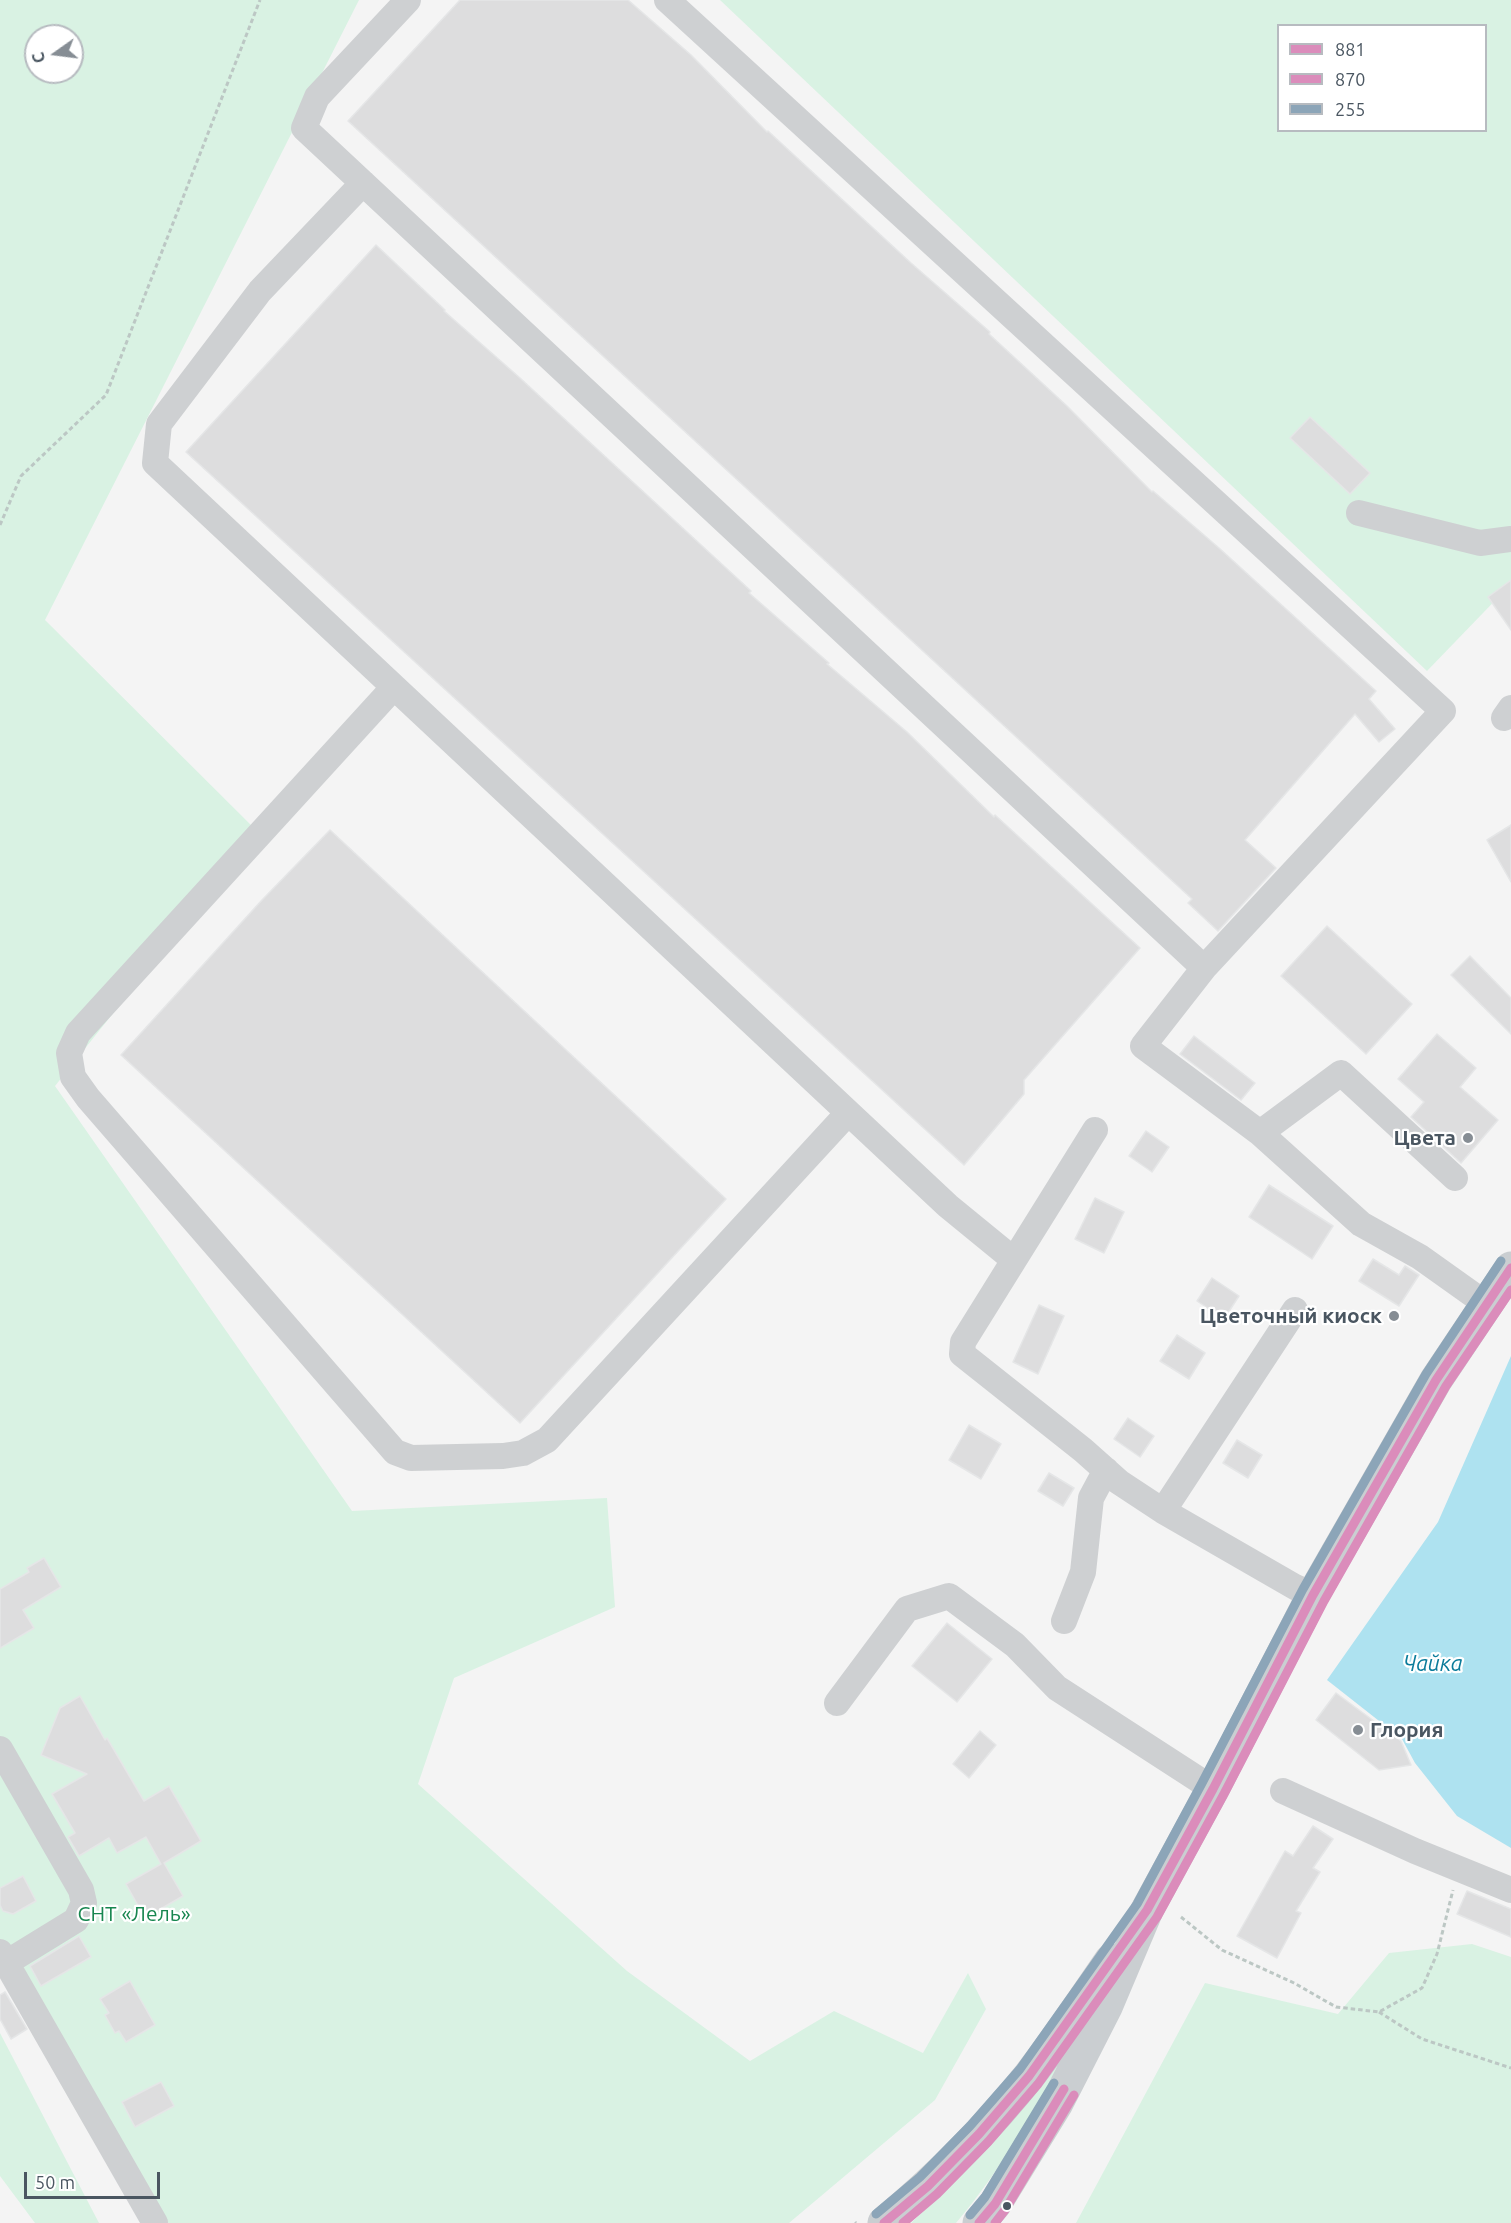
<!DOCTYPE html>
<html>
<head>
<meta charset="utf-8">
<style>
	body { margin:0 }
	#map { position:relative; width:1511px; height:2223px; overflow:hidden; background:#f4f4f4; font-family:Ubuntu,sans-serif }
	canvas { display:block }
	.legend { position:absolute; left:1277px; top:24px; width:210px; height:108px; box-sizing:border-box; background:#fff; border:2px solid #b7bbc0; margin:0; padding:8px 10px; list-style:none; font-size:18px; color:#4a5661 }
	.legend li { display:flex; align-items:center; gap:12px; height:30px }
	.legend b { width:30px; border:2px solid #b7bbc0 }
	.north { position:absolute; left:24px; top:24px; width:60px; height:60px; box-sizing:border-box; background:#fff; border:2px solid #b7bbc0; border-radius:50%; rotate:256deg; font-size:16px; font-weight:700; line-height:24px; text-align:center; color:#4a5661 }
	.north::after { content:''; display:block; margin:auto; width:21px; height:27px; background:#868d94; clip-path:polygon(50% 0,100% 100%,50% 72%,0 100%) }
	.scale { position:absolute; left:24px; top:2172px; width:136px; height:27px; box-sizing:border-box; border:3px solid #4a5661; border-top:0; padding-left:8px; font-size:18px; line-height:21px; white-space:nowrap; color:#4a5661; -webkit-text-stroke:4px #fff; paint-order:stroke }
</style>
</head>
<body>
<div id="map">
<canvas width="1511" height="2223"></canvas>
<ul class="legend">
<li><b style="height:8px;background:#db8cbb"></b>881</li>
<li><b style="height:8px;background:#db8cbb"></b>870</li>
<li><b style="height:8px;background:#8ca5b8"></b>255</li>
</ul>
<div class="north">С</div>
<div class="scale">50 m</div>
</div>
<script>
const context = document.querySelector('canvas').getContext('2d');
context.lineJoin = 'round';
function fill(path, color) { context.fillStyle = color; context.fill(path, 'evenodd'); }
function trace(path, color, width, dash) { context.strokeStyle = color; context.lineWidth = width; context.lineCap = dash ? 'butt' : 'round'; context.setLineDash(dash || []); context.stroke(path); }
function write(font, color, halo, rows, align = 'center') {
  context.font = font + ' Ubuntu,sans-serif'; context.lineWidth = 4.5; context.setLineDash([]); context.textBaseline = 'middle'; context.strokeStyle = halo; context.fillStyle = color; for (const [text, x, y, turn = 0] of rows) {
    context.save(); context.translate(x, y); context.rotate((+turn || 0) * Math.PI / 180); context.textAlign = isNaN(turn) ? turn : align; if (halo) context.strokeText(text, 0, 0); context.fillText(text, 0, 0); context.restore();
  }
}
fill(new Path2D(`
	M0 0H359L45 620 258 832 55 1086 352 1511 607 1498 615 1607 454 1678 418 1784 627 1971 750 2061 834 2011 923 2053 968 1973 986 2009 935 2100 789 2223H167L0 1945ZM36 36H72V72H36Z
	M720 0H1511V584L1427 671ZM1278 26H1486V130H1278Z
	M1472 1944 1511 1957V2223H1076L1205 1983 1338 2014 1389 1953Z
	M0 2033 99 2223H35L0 2176Z
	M1072 2046C1036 2107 1002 2169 956 2223H911L959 2177Z`), '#d9f2e3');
fill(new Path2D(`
	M1511 1356V1848L1457 1816 1415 1763 1402 1739 1327 1680 1438 1522Z`), '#aee2f0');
const building = new Path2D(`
	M460 0H628L691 55 767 132 768 131 911 263 990 332 989 334 1067 406 1152 492 1153 491 1219 548 1376 691 1369 699 1395 729 1379 742 1355 714 1245 840 1276 868 1218 931 1188 903 1192 899 348 121Z
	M376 245 445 310 444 311 520 378 751 591 749 593 829 663 827 664 907 732 994 817 995 815 1140 948 1024 1080V1094L964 1165 186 452Z
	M1310 417 1370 473 1350 494 1290 438Z
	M1511 580V630L1488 597Z
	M1511 825V882L1487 840Z
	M330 830 726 1199 520 1423 121 1055 262 900Z
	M1327 926 1412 1004 1366 1054 1281 976Z
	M1470 956 1511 998V1034L1451 975Z
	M1437 1034 1476 1068 1460 1087 1498 1120 1461 1163 1411 1117 1424 1102 1398 1079Z
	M1194 1036 1255 1083 1241 1100 1180 1054Z
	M1146 1131 1169 1147 1152 1172 1129 1156Z
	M1269 1185 1333 1226 1312 1259 1249 1217Z
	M1095 1198 1124 1212 1104 1253 1075 1239Z
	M1373 1259 1399 1275 1405 1266 1419 1275 1399 1306 1359 1281Z
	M1212 1278 1239 1296 1224 1319 1197 1301Z
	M1039 1305 1064 1316 1038 1374 1013 1362Z
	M1177 1335 1205 1353 1189 1379 1160 1361Z
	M1128 1418 1154 1436 1140 1457 1114 1439Z
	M969 1425 1001 1444 981 1479 949 1460Z
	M1237 1440 1262 1455 1248 1478 1223 1463Z
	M1049 1473 1074 1488 1063 1506 1038 1491Z
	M44 1558 61 1587 23 1610 34 1628 0 1648V1589L29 1572 27 1568Z
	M947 1623 992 1659 957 1702 912 1666Z
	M1336 1693 1401 1741 1411 1765 1379 1770 1316 1720Z
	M80 1696 105 1740 107 1738 144 1801 169 1786 201 1841 164 1863 183 1896 145 1918 126 1884 161 1864 146 1837 117 1853 109 1838 79 1856 68 1837 75 1833 52 1794 87 1774 41 1755 60 1708Z
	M980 1731 996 1745 969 1778 953 1764Z
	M1313 1826 1333 1839 1313 1868 1320 1872 1296 1911 1301 1913 1277 1958 1237 1936 1285 1851 1293 1856Z
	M23 1876 36 1901 13 1914 3 1911 0 1905V1888Z
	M1467 1891 1511 1909V1937L1457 1914Z
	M79 1936 91 1957 41 1986 30 1966Z
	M130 1981 155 2025 126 2042 119 2031 115 2033 105 2015 109 2013 100 1999Z
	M5 1992 27 2029 11 2039 0 2019V1995Z
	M161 2082 174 2106 135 2127 122 2102Z`);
fill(building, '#ddddde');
trace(building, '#e5e6e7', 1.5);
trace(new Path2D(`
	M0 525 21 476 106 395 260 0
	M1181 1917 1222 1950 1294 1983 1336 2007 1379 2012 1422 1988 1437 1954 1453 1890
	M1379 2012 1422 2039 1511 2068
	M855 2222 856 2223`), '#bcc7c4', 3, [4.5, 3]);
trace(new Path2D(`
	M408 0 317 97 304 128 1204 968
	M667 0 1443 711 1204 968 1143 1046 1260 1133 1361 1224 1420 1257 1486 1304
	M363 183 260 291 159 424 155 463 948 1206 1014 1260
	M1359 513 1480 543 1511 539
	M394 687 78 1033 69 1053 73 1077 88 1098 395 1452 411 1458 503 1456 523 1453 547 1440 848 1113
	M1504 718 1511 708
	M1095 1130 963 1342 962 1354 1083 1450 1119 1482 1163 1511 1295 1587 1313 1595
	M1260 1133 1341 1073 1455 1178
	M1163 1511 1295 1310
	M1064 1621 1083 1572 1091 1498 1106 1470
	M837 1703 907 1609 949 1596 1015 1645 1057 1688 1213 1789
	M0 1749 81 1890 84 1903 76 1920 6 1963
	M1283 1791 1415 1851 1511 1890
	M0 1952 155 2223`), '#ced0d2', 26);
trace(new Path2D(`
	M884 2223C937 2179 986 2130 1029 2076 1058 2039 1084 1999 1111 1960
	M979 2223 995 2204 1057 2103 1106 2007 1147 1910 1213 1789 1313 1595 1436 1380 1511 1268`), '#caced1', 33);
trace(new Path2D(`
	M884 2223 928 2186 979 2134 1029 2076 1147 1910 1213 1789 1313 1595 1436 1380 1511 1268
	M979 2223 995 2204 1064 2089`), '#db8cbb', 9);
trace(new Path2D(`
	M903 2223 937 2194 988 2142 1038 2084 1157 1917 1224 1794 1324 1601 1446 1386 1511 1290
	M995 2223 1005 2210 1074 2095`), '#db8cbb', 9);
trace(new Path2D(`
	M876 2214 920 2177 970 2126 1020 2069 1137 1904 1202 1783 1303 1589 1426 1374 1501 1261
	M970 2215 985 2197 1054 2083`), '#8ca5b8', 9);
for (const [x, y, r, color] of [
	[1468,1138,6,"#868d94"],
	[1394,1316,6,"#868d94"],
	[1358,1730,6,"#868d94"],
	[1007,2206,5,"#4a5661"]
]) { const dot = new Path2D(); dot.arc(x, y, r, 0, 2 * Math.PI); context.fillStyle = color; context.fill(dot); trace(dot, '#fff', 2); }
write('bold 21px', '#4a5661', '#fff', [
	["Цвета",1456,1138],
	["Цветочный киоск",1382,1316],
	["Глория",1370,1730,"left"]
], 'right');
write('21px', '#17864f', '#fff', [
	["СНТ «Лель»",134,1914]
]);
write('italic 22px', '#0c7c9b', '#fff', [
	["Чайка",1433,1664]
]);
</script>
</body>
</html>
